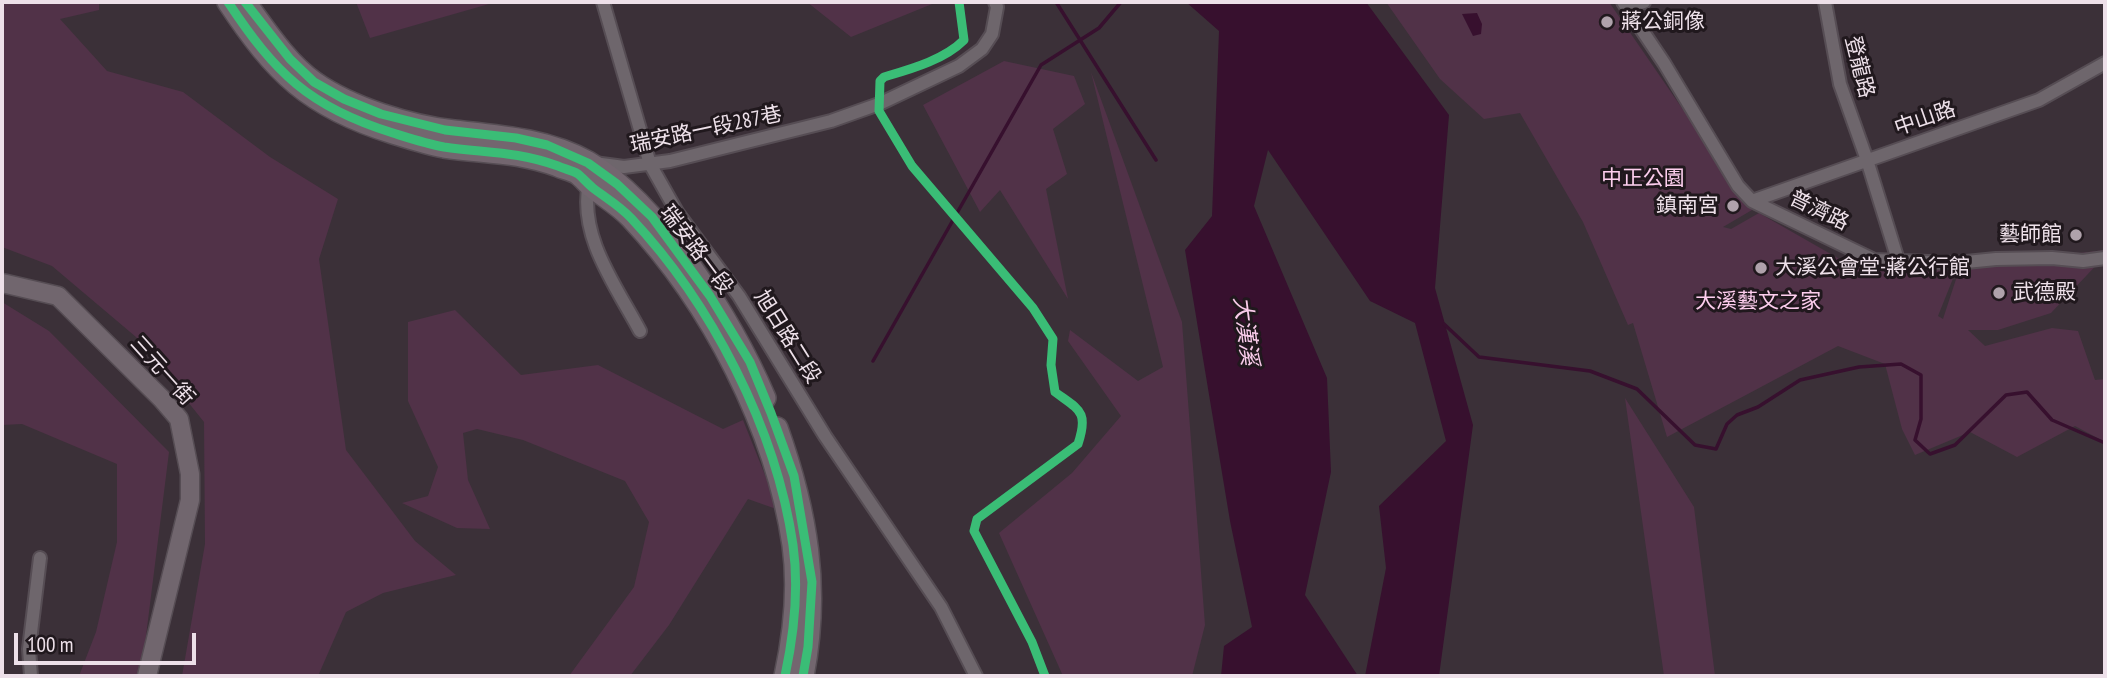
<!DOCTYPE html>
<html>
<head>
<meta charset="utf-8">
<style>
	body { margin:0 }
	#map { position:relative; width:2107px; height:678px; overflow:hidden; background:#3b3038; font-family:"PT Sans Narrow",sans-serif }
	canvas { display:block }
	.frame { position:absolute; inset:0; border:4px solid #ede0e9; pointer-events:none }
	.scale { position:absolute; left:14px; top:633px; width:182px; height:32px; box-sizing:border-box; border:4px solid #ede0e9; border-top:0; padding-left:9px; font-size:21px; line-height:24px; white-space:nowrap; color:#ede0e9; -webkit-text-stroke:5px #20181d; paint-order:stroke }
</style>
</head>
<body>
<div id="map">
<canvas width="2107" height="678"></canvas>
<div class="frame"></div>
<div class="scale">100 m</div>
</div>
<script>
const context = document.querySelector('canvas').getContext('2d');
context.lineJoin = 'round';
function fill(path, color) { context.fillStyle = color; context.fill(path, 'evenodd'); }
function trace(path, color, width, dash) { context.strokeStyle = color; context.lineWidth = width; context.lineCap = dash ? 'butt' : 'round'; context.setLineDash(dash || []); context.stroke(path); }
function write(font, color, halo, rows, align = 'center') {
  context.font = font + ' "PT Sans Narrow","Noto Sans TC",sans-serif'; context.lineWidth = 6; context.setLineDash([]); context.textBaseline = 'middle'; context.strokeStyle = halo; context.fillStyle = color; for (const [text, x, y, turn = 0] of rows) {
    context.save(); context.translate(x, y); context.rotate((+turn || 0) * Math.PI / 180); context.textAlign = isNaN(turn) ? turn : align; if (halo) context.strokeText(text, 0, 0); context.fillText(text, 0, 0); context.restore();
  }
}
fill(new Path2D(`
	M2 2H99V10L60 19 107 71 183 92 270 157 338 199 319 259 346 450 415 541 456 575 383 593 346 612 318 676H182L205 544 204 422 136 337 52 266 2 247Z
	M356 2H496L370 38Z
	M807 2H937L851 37Z
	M1386 2H1609L1752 210 1723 227 1731 229 1759 213 1850 265 1956 271 1938 316 1943 319 1960 267 2105 250V256L2051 313 1998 330H1968L1985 346 2052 328 2078 331 2095 380 2105 379V442L2075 426 2017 457 1970 432 1915 455 1902 429 1885 364 1838 346 1667 437 1633 323 1628 325 1583 222 1520 113 1484 119 1440 79Z
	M1004 61 1074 76 1085 104 1053 129 1067 174 1046 189 1068 299 1000 190 980 212 923 105Z
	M1091 72 1182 322 1205 625 1192 676H1063L999 533 1072 473 1121 416 1068 341 1070 330 1138 381 1163 367Z
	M2 302 49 331 169 452 141 676H79L96 632 117 542V464L22 424 2 425Z
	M455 310 521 375 598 365 723 429 743 420 779 510 748 499 669 625 630 676H569L634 587 649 522 625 481 523 440 477 429 463 433 468 480 490 529 457 528 402 503 428 496 438 467 408 401V322Z
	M1625 398 1694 507 1715 676H1664Z`), '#513248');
fill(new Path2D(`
	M1186 2H1366L1449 115 1435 288 1473 425 1439 676H1365L1386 568 1379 506 1446 441 1415 323 1370 301 1268 150 1254 206 1327 378 1331 472 1305 595 1358 676H1221L1224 646 1252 627 1230 521 1185 250 1212 216 1219 31Z
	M1477 13 1482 24 1481 34 1473 36 1462 14Z`), '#37102e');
trace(new Path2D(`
	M1056 2 1156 160
	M1444 324 1479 357 1590 371 1637 389 1695 445 1716 449 1727 424 1737 415 1758 407 1800 380 1859 367 1901 364 1921 375V419L1915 440 1930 454 1955 445 2006 395 2027 392 2052 420 2105 443
	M873 361 1041 65 1099 28 1121 2`), '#37102e', 3.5);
const street = new Path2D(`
	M603 2 650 164 677 212 739 296 825 436 941 607 976 676
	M1623 2 1664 63 1738 186 1752 201 1874 260 1956 263 1996 259 2052 258 2083 261 2105 258
	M1825 2 1840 84 1867 160 1898 260
	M1626 7 1644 2
	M594 163 624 167 670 161 831 121 879 104 959 66 982 49 992 34 997 7 995 2
	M589 183C578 236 616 286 640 331
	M1752 201 2039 100 2105 63
	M31 676 29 649 40 558`);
const secondary = new Path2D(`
	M2 283 58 296 161 398 179 419 190 474V500L147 676`);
const primary = new Path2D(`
	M228 2C275 73 309 107 393 133 409 138 427 144 444 147 486 153 517 151 558 166 564 169 572 170 578 174 583 178 588 184 593 188 606 198 620 206 631 218 711 303 776 428 793 545 799 588 794 634 785 676
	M245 2C265 29 286 62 314 82 351 108 410 126 454 131 500 136 547 139 588 162 660 204 733 323 765 398
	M777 428C807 512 820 588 803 676`);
trace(street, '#564d54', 16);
trace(secondary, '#564d54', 21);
trace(primary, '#564d54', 24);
trace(street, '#6e666c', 12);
trace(secondary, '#71666e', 18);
trace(primary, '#73666f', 21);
trace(new Path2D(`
	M228 2C275 73 309 107 393 133 409 138 427 144 444 147 486 153 517 151 558 166 564 169 572 170 578 174 583 178 588 184 593 188 606 198 620 206 631 218 711 303 776 428 793 545 799 588 794 634 785 676
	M245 2 290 59 314 82 344 99 381 114 445 130 516 138 547 145 588 163 617 184 652 217 710 296 750 362 771 413 794 476 812 582 808 647 803 676
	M959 2 964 40C944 60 911 69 884 77L880 81 879 111 912 166 1033 308 1053 339 1051 365 1055 392C1079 410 1089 411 1078 444L977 519 974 531 1032 642 1045 676`), '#3abd76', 9);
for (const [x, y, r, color] of [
	[1607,22,7,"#afa2ab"],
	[1733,206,7,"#afa2ab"],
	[2076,235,7,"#afa2ab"],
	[1761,268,7,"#afa2ab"],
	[1999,293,7,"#afa2ab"]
]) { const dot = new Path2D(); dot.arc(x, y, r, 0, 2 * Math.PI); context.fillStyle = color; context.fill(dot); trace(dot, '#20181d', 2.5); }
write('21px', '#ede0e9', '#20181d', [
	["蔣公銅像",1621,22],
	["鎮南宮",1719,206,"right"],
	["藝師館",2062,235,"right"],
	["大溪公會堂-蔣公行館",1775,268],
	["武德殿",2013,293]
], 'left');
write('21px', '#ede0e9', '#20181d', [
	["登龍路",1859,67,76],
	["中山路",1925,119,-19],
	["瑞安路一段287巷",706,130,-12],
	["普濟路",1819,211,26],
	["瑞安路一段",696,250,53],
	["旭日路二段",787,337,58],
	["三元一街",162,371,48]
]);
write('21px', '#fdceee', '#20181d', [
	["中正公園",1643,179],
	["大溪藝文之家",1758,302]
]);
write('italic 23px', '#facceb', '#20181d', [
	["大漢溪",1245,331,83]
]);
</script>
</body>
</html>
